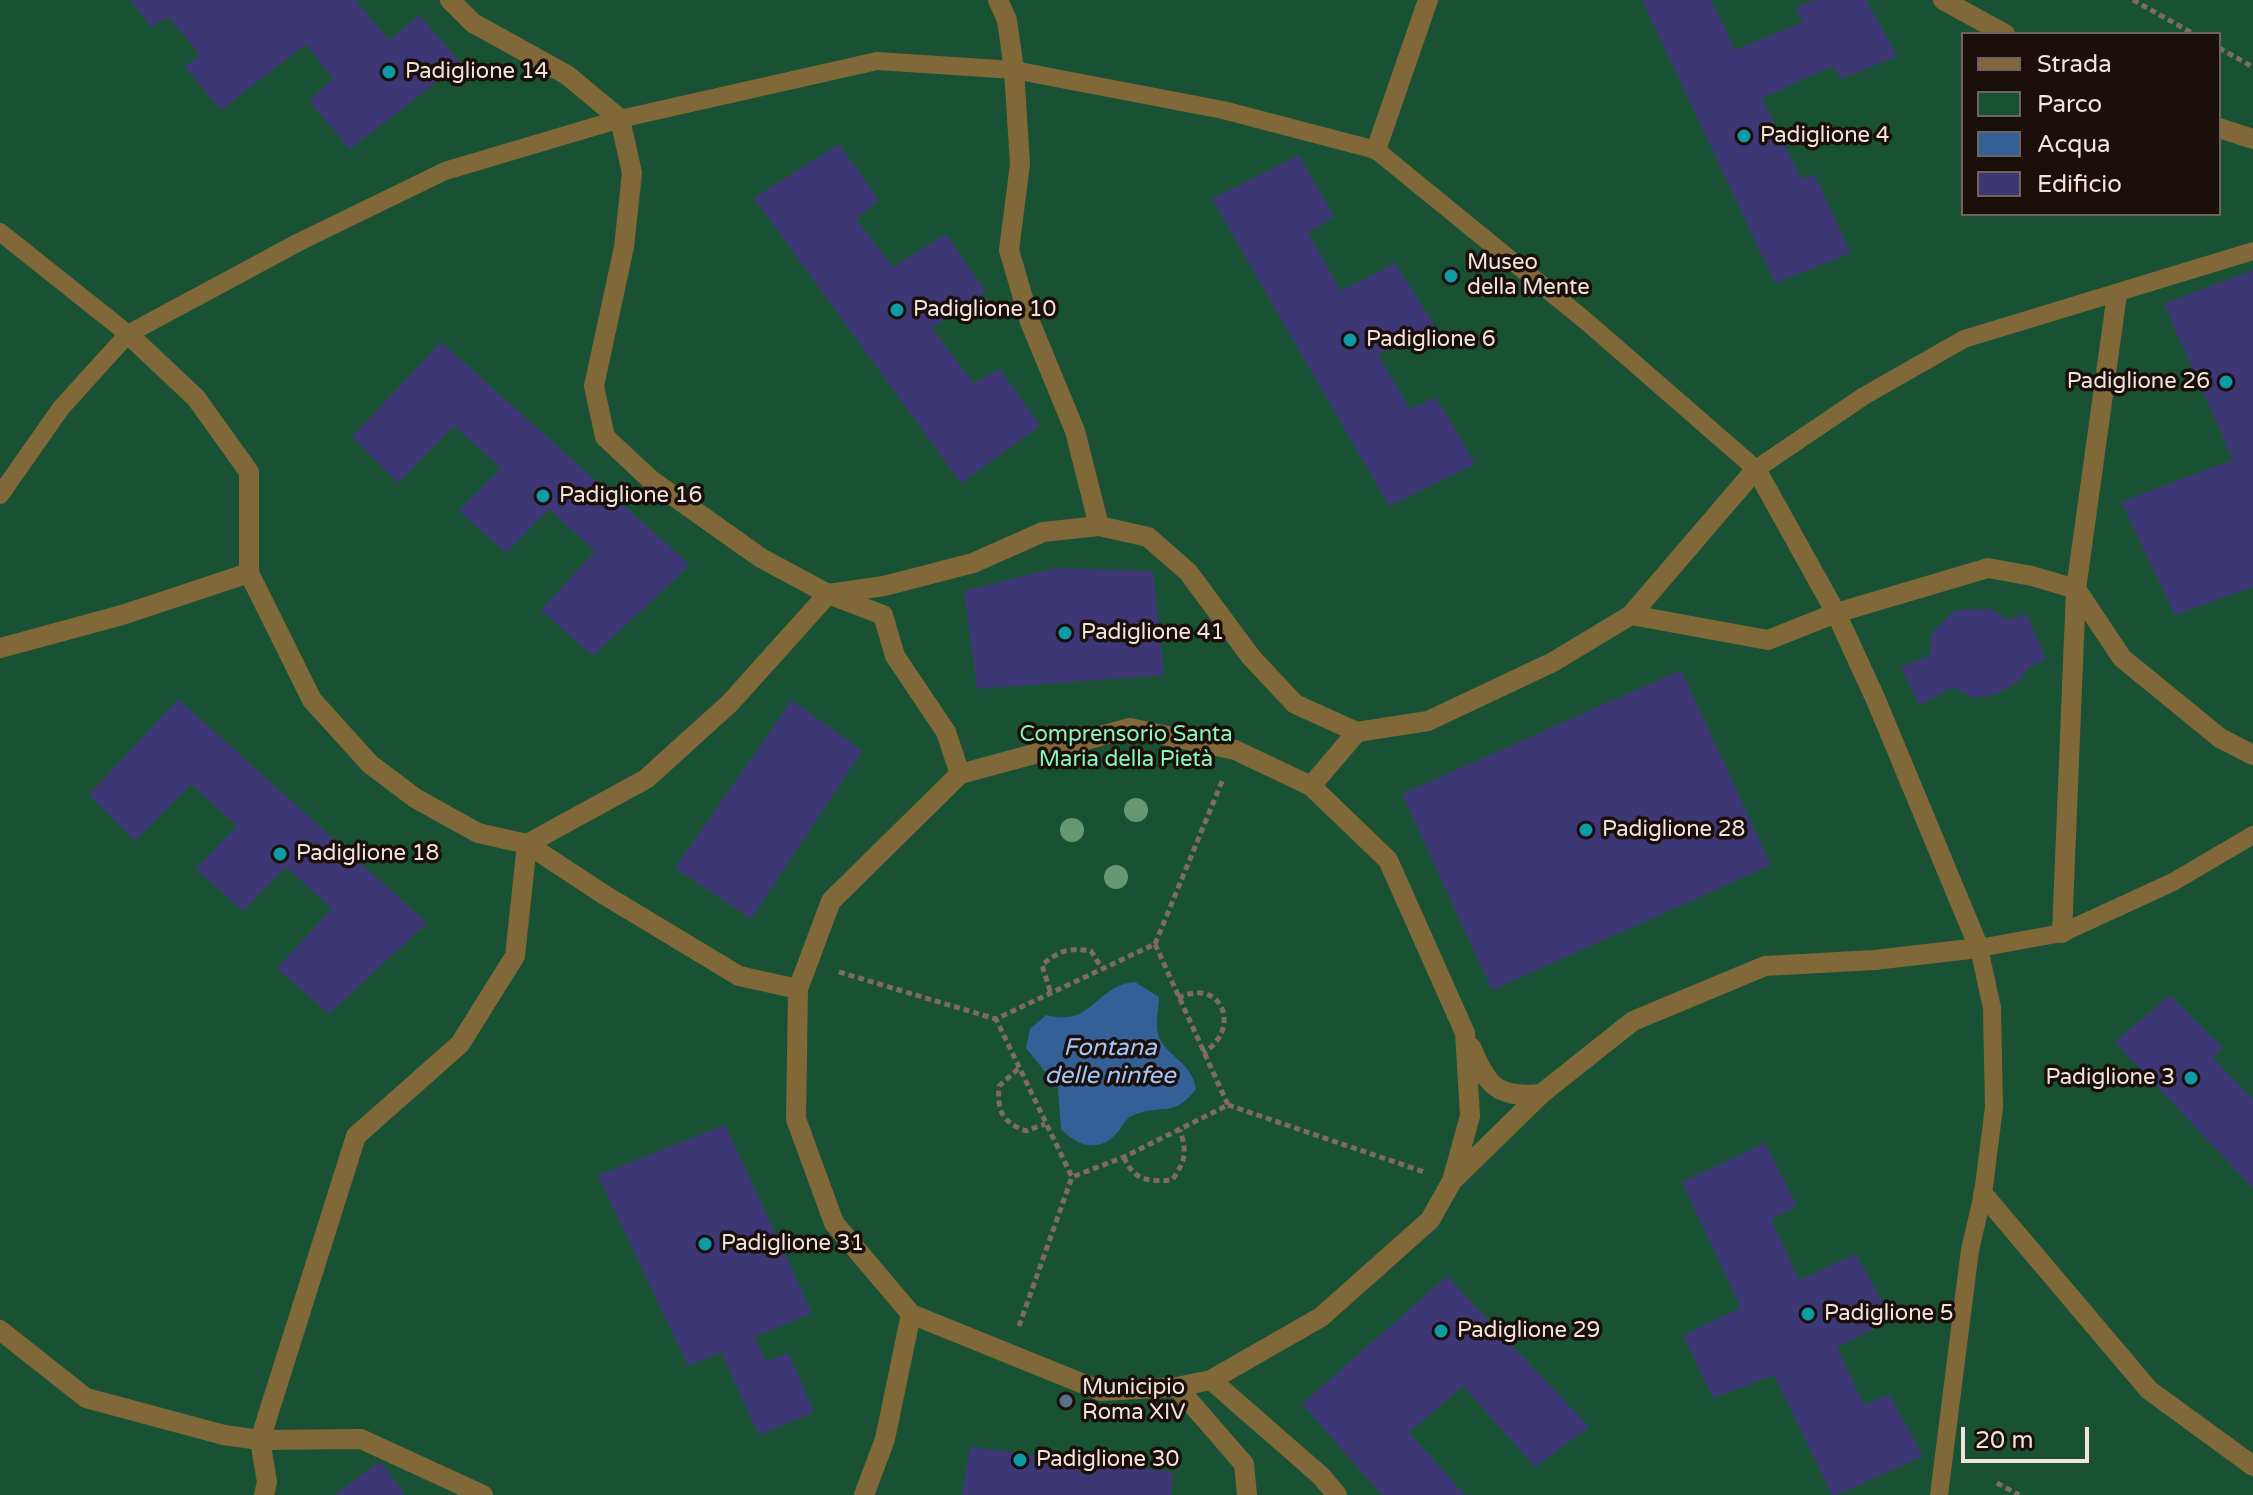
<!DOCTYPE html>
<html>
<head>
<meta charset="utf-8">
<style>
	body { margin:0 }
	#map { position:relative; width:2253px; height:1495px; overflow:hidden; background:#3a231a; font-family:"Varela Round",sans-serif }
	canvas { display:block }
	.legend { position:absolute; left:1961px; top:32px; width:260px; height:184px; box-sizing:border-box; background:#1a0f0b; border:2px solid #71645f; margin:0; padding:10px 14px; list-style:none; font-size:24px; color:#f3e3dd }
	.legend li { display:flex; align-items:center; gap:16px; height:40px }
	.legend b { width:40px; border:2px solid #71645f }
	.scale { position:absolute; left:1961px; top:1427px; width:128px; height:36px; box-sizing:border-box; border:4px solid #f3e3dd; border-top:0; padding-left:10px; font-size:24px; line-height:28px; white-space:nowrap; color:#f3e3dd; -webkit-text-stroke:6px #1a0f0b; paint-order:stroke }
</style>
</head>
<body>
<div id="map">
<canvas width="2253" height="1495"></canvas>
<ul class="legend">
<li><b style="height:10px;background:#816838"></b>Strada</li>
<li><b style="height:22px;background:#195134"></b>Parco</li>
<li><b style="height:22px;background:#346098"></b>Acqua</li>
<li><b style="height:22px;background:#3e3776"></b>Edificio</li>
</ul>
<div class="scale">20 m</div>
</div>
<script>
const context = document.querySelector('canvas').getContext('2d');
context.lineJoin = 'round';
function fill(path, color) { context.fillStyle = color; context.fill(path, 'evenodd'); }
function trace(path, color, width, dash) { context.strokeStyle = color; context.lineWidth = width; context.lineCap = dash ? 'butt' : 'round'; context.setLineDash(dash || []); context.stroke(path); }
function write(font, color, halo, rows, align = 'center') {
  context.font = font + ' "Varela Round",sans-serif'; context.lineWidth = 7; context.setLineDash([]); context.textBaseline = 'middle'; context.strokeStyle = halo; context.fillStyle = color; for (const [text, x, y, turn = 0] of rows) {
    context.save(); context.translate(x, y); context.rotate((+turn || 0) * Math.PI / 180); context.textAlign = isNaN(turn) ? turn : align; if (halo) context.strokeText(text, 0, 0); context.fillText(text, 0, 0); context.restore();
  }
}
fill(new Path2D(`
	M0 0H2253V1495H0ZM1963 34H2219V214H1963Z`), '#195134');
fill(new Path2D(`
	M1135 982 1159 997C1159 1009 1154 1025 1159 1037 1169 1059 1191 1061 1196 1089 1173 1118 1165 1104 1136 1114 1124 1118 1123 1127 1115 1135 1097 1154 1075 1144 1061 1129L1058 1088 1026 1048 1030 1029 1046 1015C1093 1028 1095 985 1135 982Z`), '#346098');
fill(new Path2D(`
	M130 0H355L389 40 419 15 461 63 350 149 309 101 333 78 306 44 221 110 185 67 200 54 168 17 151 27Z
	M1642 0H1711L1735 50 1803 22 1796 8 1814 0H1866L1897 56 1841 79 1833 66 1762 98 1801 179 1814 174 1851 253 1775 283Z
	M839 144 879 200 856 219 893 267 946 234 986 292 932 328 973 383 1000 369 1040 426 961 483 754 198Z
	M1299 155 1334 217 1308 233 1341 291 1395 263 1435 326 1378 355 1410 409 1436 397 1475 464 1389 506 1212 199Z
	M2253 270V587L2175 615 2121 502 2233 460 2164 304Z
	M441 342 690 565 593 656 541 610 595 551 549 509 506 553 459 511 501 468 454 426 398 483 352 437Z
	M1056 568 1153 571 1164 675 977 689 964 591Z
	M1991 609 2008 620 2026 613 2046 659 2029 667 2019 681 1997 694 1974 698 1953 687 1919 705 1901 667 1930 655 1932 632 1956 610Z
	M1681 670 1771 865 1492 990 1402 794Z
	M178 699 427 923 329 1014 277 968 332 909 286 867 243 911 196 869 237 826 191 784 135 841 89 795Z
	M792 700 862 751 751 919 675 868Z
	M2170 995 2223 1048 2212 1057 2253 1099V1188L2115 1042Z
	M725 1125 812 1313 754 1337 766 1361 788 1353 814 1412 759 1435 721 1352 688 1366 598 1175Z
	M1765 1143 1797 1206 1771 1219 1799 1280 1856 1254 1892 1320 1837 1347 1864 1405 1889 1394 1923 1456 1836 1495H1832L1774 1375 1713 1398 1683 1335 1741 1308 1682 1182Z
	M1447 1276 1589 1427 1535 1467 1463 1386 1409 1432 1465 1495H1382L1302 1404Z
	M970 1447 1173 1472 1171 1495H962Z
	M380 1461 405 1495H335Z`), '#3e3776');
trace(new Path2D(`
	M2133 0 2194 34
	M2219 48 2253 67
	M1155 944 1223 779
	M839 972 996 1019 1155 944 1228 1105 1124 1157 1072 1177 996 1019
	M1050 991 1042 965C1059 951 1069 947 1091 951L1101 967
	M1178 998C1223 976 1242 1030 1203 1053
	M1018 1069 999 1086C997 1111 1002 1122 1026 1131L1045 1124
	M1228 1105 1424 1172
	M1124 1157C1133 1180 1148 1182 1172 1180 1186 1160 1187 1153 1180 1130
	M1019 1326 1072 1177
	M1997 1483 2019 1495`), '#7f6b63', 5, [6, 4]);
trace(new Path2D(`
	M0 232 128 334
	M0 495 61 408 128 334 299 242 445 171 620 119 877 61 1014 70 1223 110 1376 150 1587 322 1756 469 1864 396 1964 339 2253 251
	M1939 1495 1970 1250 1983 1194 1994 1107 1992 1008 1979 948 2062 933 2173 882 2253 835`), '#816838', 18);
trace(new Path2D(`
	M450 0 473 23 567 75 620 119 632 173 624 247 594 386 605 437 651 480 761 558 828 594 883 615 895 656 946 732 960 774
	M998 0 1007 20 1014 70 1020 164 1009 250 1030 322 1075 431 1099 526
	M1943 0 2005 34
	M2219 128 2253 139
	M1376 150 1428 0
	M128 334 196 398 249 472V573L312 700 370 764 415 798 478 833 527 844 646 779 730 703 828 594 884 586 973 563 1043 532 1099 526 1148 537 1188 572 1251 657 1295 704 1357 732 1428 721 1553 662 1631 615 1768 640 1836 613 1988 568 2032 576 2076 589 2122 658 2220 738 2253 755
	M0 648 122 615 249 573
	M1130 728 1235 750 1311 786 1388 860 1465 1033 1470 1116 1452 1181 1430 1220 1321 1317 1211 1380 1177 1387 1101 1391 911 1314 834 1223 796 1119 798 989 831 901 960 774Z
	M1311 786 1357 732
	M2062 933 2076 589 2117 294
	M1471 1047C1488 1086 1496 1098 1541 1094
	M1452 1181 1541 1094 1633 1021 1765 966 1874 960 1979 948 1876 700 1836 613 1756 469 1631 615
	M1983 1194 2149 1390 2253 1466
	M0 1330 86 1398 224 1435 260 1440 361 1439 483 1495
	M1211 1380 1321 1476 1337 1495
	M1177 1387 1244 1464 1247 1495
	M264 1495 267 1482 260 1440 356 1136 460 1044 515 956 527 844 603 894 739 976 798 989
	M864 1495 885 1439 911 1314`), '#816838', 20);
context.fillStyle = '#659771';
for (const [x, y] of [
	[1136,810],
	[1072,830],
	[1116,877]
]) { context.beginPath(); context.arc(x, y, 12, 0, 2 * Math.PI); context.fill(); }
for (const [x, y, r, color] of [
	[389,72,8,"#0f9aa8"],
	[1744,136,8,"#0f9aa8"],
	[1451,276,8,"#0f9aa8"],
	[897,310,8,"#0f9aa8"],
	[1350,340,8,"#0f9aa8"],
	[2226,382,8,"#0f9aa8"],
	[543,496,8,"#0f9aa8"],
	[1065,633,8,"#0f9aa8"],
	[1586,830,8,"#0f9aa8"],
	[280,854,8,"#0f9aa8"],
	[2191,1078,8,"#0f9aa8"],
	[705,1244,8,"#0f9aa8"],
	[1808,1314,8,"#0f9aa8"],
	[1441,1331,8,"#0f9aa8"],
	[1066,1401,8,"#5c6f8a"],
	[1020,1460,8,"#0f9aa8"]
]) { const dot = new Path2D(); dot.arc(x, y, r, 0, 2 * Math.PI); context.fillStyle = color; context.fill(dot); trace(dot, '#1a0f0b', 3); }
write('22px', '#f3e3dd', '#1a0f0b', [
	["Padiglione 14",405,72],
	["Padiglione 4",1760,136],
	["Museo",1467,263],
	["della Mente",1467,288],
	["Padiglione 10",913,310],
	["Padiglione 6",1366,340],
	["Padiglione 26",2210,382,"right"],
	["Padiglione 16",559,496],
	["Padiglione 41",1081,633],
	["Padiglione 28",1602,830],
	["Padiglione 18",296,854],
	["Padiglione 3",2175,1078,"right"],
	["Padiglione 31",721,1244],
	["Padiglione 5",1824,1314],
	["Padiglione 29",1457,1331],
	["Municipio",1082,1388],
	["Roma XIV",1082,1413],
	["Padiglione 30",1036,1460]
], 'left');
write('22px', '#89f6b8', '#1a0f0b', [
	["Comprensorio Santa",1126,735],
	["Maria della Pietà",1126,760]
]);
write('italic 24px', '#a0c5f6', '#1a0f0b', [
	["Fontana",1110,1049],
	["delle ninfee",1110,1077]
]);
</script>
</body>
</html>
